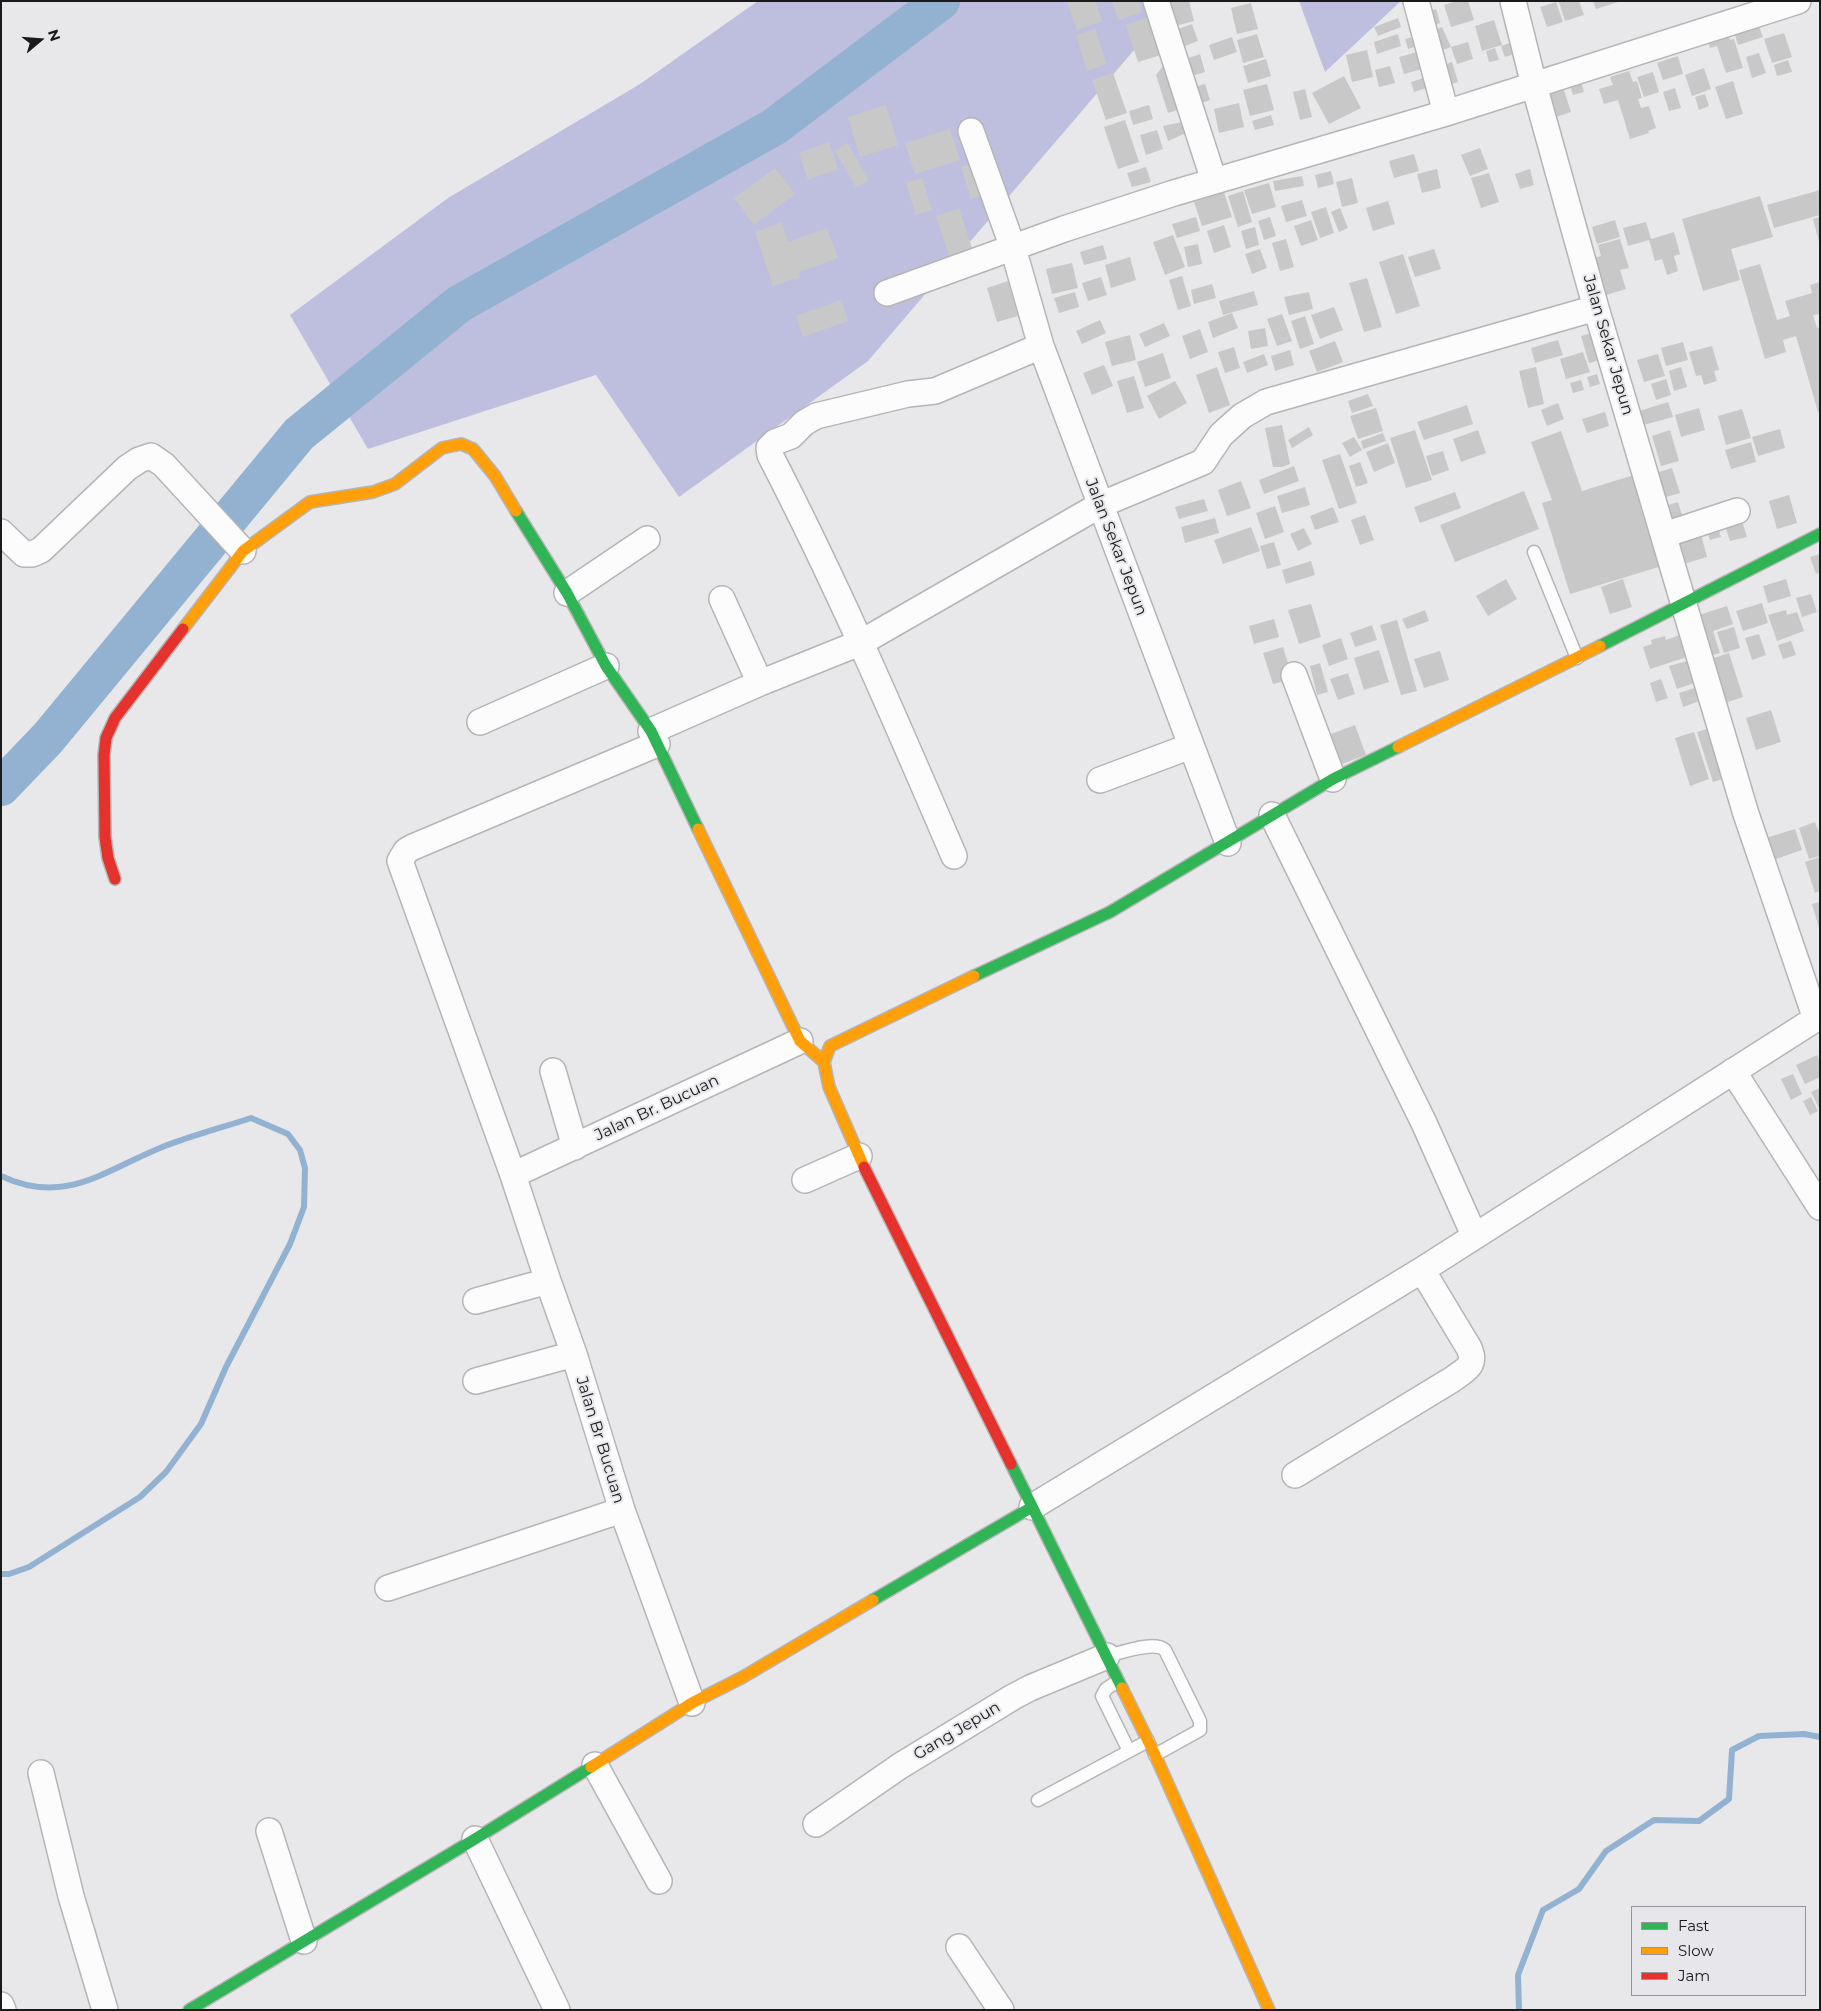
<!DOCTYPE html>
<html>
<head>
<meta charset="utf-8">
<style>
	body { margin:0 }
	#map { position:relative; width:1821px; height:2011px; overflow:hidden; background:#e8e8ea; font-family:Montserrat,sans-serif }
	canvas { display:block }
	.frame { position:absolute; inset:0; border:2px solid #1a1a1b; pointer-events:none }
	.legend { position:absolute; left:1631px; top:1906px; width:175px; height:90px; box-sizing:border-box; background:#e7e7eb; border:1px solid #959598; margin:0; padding:6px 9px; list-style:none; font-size:15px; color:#1a1a1b }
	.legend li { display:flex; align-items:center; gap:10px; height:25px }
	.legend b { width:25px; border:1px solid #959598 }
	.north { position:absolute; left:15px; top:15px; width:50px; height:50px; -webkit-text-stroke:4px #e7e7eb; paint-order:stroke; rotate:72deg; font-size:14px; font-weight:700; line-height:20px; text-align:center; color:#1a1a1b }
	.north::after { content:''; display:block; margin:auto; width:18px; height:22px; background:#1a1a1b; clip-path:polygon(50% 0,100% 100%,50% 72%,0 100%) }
</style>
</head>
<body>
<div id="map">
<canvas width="1821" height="2011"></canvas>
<div class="frame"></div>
<ul class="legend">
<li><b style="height:6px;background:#30b455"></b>Fast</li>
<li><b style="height:6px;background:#ff9f0a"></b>Slow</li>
<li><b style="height:6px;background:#e5322d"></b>Jam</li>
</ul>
<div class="north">N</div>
</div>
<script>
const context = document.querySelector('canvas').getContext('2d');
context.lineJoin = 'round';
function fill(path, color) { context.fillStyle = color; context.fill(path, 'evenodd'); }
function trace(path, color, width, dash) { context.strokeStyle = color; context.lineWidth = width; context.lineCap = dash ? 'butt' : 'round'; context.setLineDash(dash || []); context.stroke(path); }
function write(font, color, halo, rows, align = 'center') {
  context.font = font + ' Montserrat,sans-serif'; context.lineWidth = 4; context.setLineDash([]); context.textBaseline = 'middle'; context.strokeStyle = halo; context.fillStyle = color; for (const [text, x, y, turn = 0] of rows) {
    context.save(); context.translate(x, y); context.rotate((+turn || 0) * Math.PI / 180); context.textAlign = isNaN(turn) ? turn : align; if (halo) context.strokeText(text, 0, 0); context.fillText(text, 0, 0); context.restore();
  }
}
fill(new Path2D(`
	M758 1H1176L868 361 679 497 596 375 368 449 290 315 448 198 640 84Z
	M1299 1H1401L1325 72Z`), '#bebfdf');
trace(new Path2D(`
	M1 1176C64 1206 104 1171 160 1148 190 1136 221 1128 251 1118L288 1134 300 1150 305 1168 304 1207 290 1244 226 1367 201 1424 166 1472 140 1497 29 1567 9 1574H1
	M1519 2010 1518 1975 1543 1910 1579 1889 1606 1851 1654 1820 1699 1821 1729 1799 1732 1750 1759 1736 1804 1734 1820 1737`), '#93b2d1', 6);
trace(new Path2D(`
	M1 787 48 738 299 434 459 304 774 127 941 1`), '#93b2d1', 38);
fill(new Path2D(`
	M1072 1H1095L1102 21 1077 30 1067 3Z
	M1112 1H1138L1142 12 1118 20Z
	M1160 1H1189L1194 21 1168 28Z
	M1457 1H1468L1474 20 1451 27 1444 5Z
	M1579 1 1584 15 1565 21 1559 2Z
	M1593 1H1618V2L1596 9Z
	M1556 2 1563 22 1547 27 1540 7Z
	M1251 3 1258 29 1237 34 1231 8Z
	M1436 9 1440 23 1428 27 1423 13Z
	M1149 17 1161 55 1138 62 1126 25Z
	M1398 18 1401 27 1378 36 1374 27Z
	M1494 20 1502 45 1482 51 1475 26Z
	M1757 21 1763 37 1738 45 1733 28Z
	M1192 24 1198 41 1180 48 1173 31Z
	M1442 27 1451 47 1438 52 1429 33Z
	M1095 29 1107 64 1087 71 1076 35Z
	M1727 31 1730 40 1734 39 1743 68 1726 73 1717 46 1710 48 1707 38Z
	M1784 33 1792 57 1772 63 1764 39Z
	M1257 34 1264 57 1243 63 1237 40Z
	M1398 34 1401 46 1377 54 1374 42Z
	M1422 35 1424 44 1408 49 1405 39Z
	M1232 37 1237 52 1214 60 1209 45Z
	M1468 42 1473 59 1457 64 1451 47Z
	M1510 43 1514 54 1505 57 1501 46Z
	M1495 48 1499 60 1489 62 1486 51Z
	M1367 50 1373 77 1352 82 1346 55Z
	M1421 51 1426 68 1404 74 1399 57Z
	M1759 53 1766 73 1752 78 1746 57Z
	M1200 54 1205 72 1188 77 1183 60Z
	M1678 56 1683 74 1663 80 1657 63Z
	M1266 59 1271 76 1248 83 1243 66Z
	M1788 60 1792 72 1777 76 1774 65Z
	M1452 62 1458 82 1442 87 1436 68Z
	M1175 64 1187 107 1168 113 1156 75 1163 66Z
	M1390 66 1395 83 1379 87 1375 70Z
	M1704 68 1711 89 1692 96 1685 75Z
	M1629 71 1633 82 1637 81 1642 98 1638 99 1641 108 1649 106 1656 128 1648 131 1649 133 1630 139 1618 100 1604 104 1599 89 1613 85 1610 77Z
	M1653 72 1659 92 1644 97 1637 77Z
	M1113 73 1127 113 1106 120 1092 80Z
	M1344 76 1361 108 1329 124 1312 93Z
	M1427 77 1430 87 1414 92 1411 82Z
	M1733 81 1743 114 1726 119 1715 87Z
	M1581 82 1584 92 1573 95 1570 86Z
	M1205 84 1210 100 1198 104 1192 88Z
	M1267 84 1274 110 1250 116 1243 90Z
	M1563 87 1571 112 1550 119 1542 93Z
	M1675 88 1681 108 1669 111 1663 92Z
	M1305 89 1312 117 1300 120 1293 92Z
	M1705 94 1709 106 1699 110 1695 97Z
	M1239 103 1244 127 1219 133 1214 109Z
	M886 105 898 145 860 157 848 117Z
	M1149 105 1153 119 1133 125 1129 111Z
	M1271 115 1274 125 1255 130 1252 121Z
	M1125 120 1139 162 1118 169 1104 127Z
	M1182 122 1188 132 1168 141 1163 126Z
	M950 129 960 160 915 174 905 143Z
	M1157 130 1163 149 1146 155 1140 135Z
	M829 142 838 169 808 180 799 153Z
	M847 143 869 180 856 187 835 151Z
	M1480 148 1488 169 1470 176 1461 155Z
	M1414 154 1419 171 1394 178 1389 161Z
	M979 162 989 193 971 199 961 167Z
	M1146 167 1151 182 1132 187 1127 173Z
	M775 168 795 194 754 225 734 198Z
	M1437 169 1441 188 1422 193 1417 174Z
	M1530 169 1534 185 1520 189 1515 174Z
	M1331 171 1334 184 1318 188 1315 175Z
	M1489 173 1499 202 1481 208 1471 178Z
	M1302 176 1304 186 1275 191 1273 181Z
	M922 178 932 210 916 215 906 183Z
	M1352 178 1358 203 1342 207 1336 182Z
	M1269 183 1276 207 1252 214 1244 190Z
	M1820 190V215L1774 228 1767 205Z
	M1243 191 1252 222 1238 227 1228 196Z
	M1224 192 1232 217 1202 226 1194 202Z
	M1760 196 1773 237 1731 249 1740 280 1703 291 1682 219Z
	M1302 200 1307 216 1286 222 1281 206Z
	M1388 201 1395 224 1373 231 1366 208Z
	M1326 207 1334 233 1320 238 1311 212Z
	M959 208 973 251 950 259 936 216Z
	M1340 208 1348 228 1339 232 1331 212Z
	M1196 217 1200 231 1177 238 1172 224Z
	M1270 217 1276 236 1264 240 1258 221Z
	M1820 217V242H1819L1813 219Z
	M1311 220 1318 240 1301 246 1294 226Z
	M1615 220 1620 237 1597 244 1592 227Z
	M782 222 788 242 827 228 838 258 799 272 800 277 773 286 755 232Z
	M1646 222 1651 239 1674 232 1680 254 1674 256 1678 271 1667 275 1662 259 1655 261 1649 240 1628 246 1623 228Z
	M1224 225 1231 247 1214 253 1207 231Z
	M1255 227 1259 245 1246 249 1241 231Z
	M1173 235 1185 267 1165 275 1153 242Z
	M1286 239 1294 267 1280 271 1272 243Z
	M1620 239 1629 268 1620 270 1626 289 1603 296 1592 259 1601 256 1598 245Z
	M1198 244 1202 264 1188 267 1184 247Z
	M1103 245 1107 259 1084 265 1080 252Z
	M1260 249 1267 268 1252 274 1245 254Z
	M1434 249 1441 269 1415 277 1408 257Z
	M1403 254 1420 306 1396 314 1379 262Z
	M1130 257 1136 280 1111 288 1105 265Z
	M1072 263 1078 288 1052 294 1046 269Z
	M1760 264 1777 320 1790 316 1785 301 1812 293 1810 285 1820 282V314L1813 315 1817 328 1820 327V411L1818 412 1796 336 1783 340 1786 352 1765 359 1739 270Z
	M1182 276 1191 306 1178 310 1169 280Z
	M1101 277 1107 295 1088 301 1082 283Z
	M1367 278 1382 327 1364 332 1349 283Z
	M1008 281 1018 316 997 322 987 288Z
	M1212 284 1216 298 1194 304 1191 290Z
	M1254 291 1258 305 1223 315 1219 301Z
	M1075 292 1079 307 1059 313 1054 298Z
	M1309 292 1313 309 1289 315 1284 297Z
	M841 300 848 321 803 337 796 316Z
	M1334 307 1343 330 1320 339 1311 315Z
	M1232 313 1238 328 1213 338 1208 322Z
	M1282 314 1292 341 1277 346 1267 319Z
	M1305 316 1314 344 1300 349 1291 321Z
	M1100 320 1106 333 1082 344 1076 331Z
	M1164 323 1170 336 1145 347 1139 334Z
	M1265 328 1268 346 1251 349 1248 331Z
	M1200 329 1208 352 1190 359 1182 336Z
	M1592 333 1600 360 1589 363 1581 336Z
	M1130 335 1136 360 1112 366 1105 342Z
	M1558 340 1563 355 1535 363 1531 348Z
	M1335 341 1343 362 1317 372 1309 351Z
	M1683 342 1688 360 1666 366 1661 348Z
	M1712 346 1719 370 1714 371 1717 381 1704 385 1701 375 1696 376 1689 352Z
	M1234 347 1240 368 1225 373 1218 352Z
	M1290 350 1294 365 1275 371 1271 356Z
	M1583 352 1590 372 1566 379 1560 359Z
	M1163 353 1171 378 1145 387 1137 362Z
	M1264 354 1268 365 1247 373 1243 362Z
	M1658 354 1665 376 1644 382 1637 360Z
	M1104 365 1113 386 1092 395 1083 373Z
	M1217 367 1230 405 1209 413 1196 375Z
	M1536 367 1544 404 1528 408 1519 371Z
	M1681 367 1687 387 1674 391 1669 371Z
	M1597 374 1600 384 1590 387 1587 377Z
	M1134 376 1144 408 1127 413 1117 381Z
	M1666 379 1671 395 1656 400 1651 384Z
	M1581 380 1584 390 1573 393 1570 383Z
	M1175 381 1187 403 1159 419 1147 396Z
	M1368 394 1373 406 1352 413 1348 401Z
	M1668 402 1673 417 1640 426 1636 412Z
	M1558 403 1564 419 1547 426 1541 410Z
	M1467 405 1473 424 1424 440 1417 422Z
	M1376 408 1383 431 1358 439 1350 416Z
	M1699 408 1705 430 1681 437 1675 415Z
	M1742 409 1751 438 1726 445 1718 416Z
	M1605 412 1609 426 1587 433 1582 419Z
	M1282 425 1290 464 1282 467H1273L1265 428Z
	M1309 427 1313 435 1292 448 1288 440Z
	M1780 429 1785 448 1758 456 1752 437Z
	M1415 430 1432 480 1406 488 1390 438Z
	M1478 430 1486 453 1461 462 1453 439Z
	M1670 430 1679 461 1661 466 1652 436Z
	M1561 431 1582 491 1634 475 1662 566 1570 594 1542 503 1552 500 1531 442Z
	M1383 433 1386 441 1363 449 1361 441Z
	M1354 437 1362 450 1350 457 1342 443Z
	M1751 442 1756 462 1731 469 1725 450Z
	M1388 443 1395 463 1374 472 1366 452Z
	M1443 451 1449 470 1432 476 1426 456Z
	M1340 454 1357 503 1339 509 1322 460Z
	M1360 462 1368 483 1356 487 1349 466Z
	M1294 466 1299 481 1264 494 1259 480Z
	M1672 468 1680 493 1659 499 1652 474Z
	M1241 481 1251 508 1227 516 1218 490Z
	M1305 487 1310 505 1282 513 1277 496Z
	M1524 491 1539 529 1455 562 1440 525Z
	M1455 492 1461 508 1420 523 1414 507Z
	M1789 495 1797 523 1777 529 1769 501Z
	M1204 499 1208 511 1179 519 1175 507Z
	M1678 502 1683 518 1666 523 1662 507Z
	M1275 506 1284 532 1265 539 1256 513Z
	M1333 507 1339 522 1315 530 1310 516Z
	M1365 515 1374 540 1360 545 1351 520Z
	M1215 518 1219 533 1185 543 1181 527Z
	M1742 521 1747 537 1730 541 1725 526Z
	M1716 523 1721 537 1710 540 1705 526Z
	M1251 527 1260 551 1223 564 1214 540Z
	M1304 528 1312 544 1298 551 1290 534Z
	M1700 531 1707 557 1677 566 1669 540Z
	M1274 542 1281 565 1267 569 1260 546Z
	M1820 554V572L1816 574 1810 557Z
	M1311 561 1315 575 1286 584 1282 570Z
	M1506 579 1517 599 1488 616 1476 596Z
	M1623 579 1632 607 1610 614 1601 587Z
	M1786 579 1791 596 1768 603 1763 586Z
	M1811 594 1817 612 1802 617 1796 598Z
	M1762 603 1768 623 1743 631 1736 611Z
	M1311 604 1321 637 1299 644 1288 610Z
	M1727 606 1733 624 1713 631 1720 653 1709 656 1696 616Z
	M1425 610 1429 621 1407 629 1402 619Z
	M1786 610 1787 615 1797 612 1804 631 1777 641 1768 615Z
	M1274 619 1279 637 1254 644 1249 626Z
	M1397 620 1417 691 1401 695 1380 625Z
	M1372 625 1377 640 1355 647 1350 633Z
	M1734 627 1740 648 1724 653 1717 632Z
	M1759 634 1766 655 1752 660 1745 638Z
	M1680 635 1687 657 1650 669 1643 647 1652 644 1651 640 1665 636 1666 640Z
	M1341 638 1348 659 1329 666 1322 645Z
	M1791 641 1796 655 1783 659 1778 645Z
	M1283 647 1293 679 1273 684 1263 653Z
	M1379 650 1389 682 1364 690 1354 658Z
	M1440 651 1449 680 1424 688 1414 659Z
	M1729 653 1743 697 1722 704 1708 660Z
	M1687 661 1694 683 1677 689 1669 666Z
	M1320 663 1328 692 1317 695 1310 666Z
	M1348 673 1355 694 1338 700 1330 679Z
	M1661 679 1668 698 1656 702 1650 683Z
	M1701 686 1705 699 1683 707 1679 693Z
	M1771 710 1781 742 1756 750 1746 718Z
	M1355 725 1366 755 1342 764 1331 734Z
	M1713 727 1729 777 1713 782 1697 732Z
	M1694 732 1709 779 1690 786 1675 738Z
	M1815 822 1820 835V856L1809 859 1799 828Z
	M1795 829 1802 850 1773 860 1766 838Z
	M1820 857V891L1815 893 1805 862Z
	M1820 902V928H1819L1812 904Z
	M1817 1055 1820 1062V1077L1805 1084 1796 1065Z
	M1793 1074 1802 1094 1791 1100 1781 1079Z
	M1820 1088V1110L1811 1092Z
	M1811 1097 1818 1111 1810 1115 1803 1101Z`), '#c8c8c8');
const lane = new Path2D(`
	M1534 552 1577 658
	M1107 1656C1121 1653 1154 1640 1165 1650L1200 1721V1730L1155 1755
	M1118 1681 1106 1689 1102 1696 1129 1751
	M1038 1800 1148 1741`);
const street = new Path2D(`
	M1156 1 1214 181
	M1416 1 1446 113
	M1513 1 1534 85 1596 308 1746 814 1816 1019
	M971 131 1013 248 1041 346 1228 843
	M887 293 1064 229 1174 193 1446 113 1798 1
	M1 532 24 554H32L41 550 127 468 139 460 151 456 164 465 243 551
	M1664 535 1737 511
	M567 593 647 539
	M722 599 760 683
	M1294 675 1333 779
	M480 722 606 666
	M651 731 760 683 862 642 1100 505 1203 462 1221 435 1242 416 1266 402 1596 308
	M657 744 413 847 406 851 400 861 513 1175 548 1281 574 1354 622 1510 692 1703
	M1100 780 1191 746
	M1272 815 1424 1123 1474 1235
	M954 856C896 721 838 586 770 455L769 448 775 442 791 436 804 423 816 416 908 394 935 391 1041 346
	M553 1071 575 1147
	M1733 1071 1820 1207
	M513 1175 800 1041
	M805 1180 859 1156
	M476 1301 548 1281
	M476 1381 574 1354
	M1295 1475 1453 1379C1466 1369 1477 1366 1469 1348L1422 1270
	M1032 1507 1422 1270 1820 1016
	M388 1588 622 1510
	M595 1765 659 1881
	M41 1773 71 1896 105 2010
	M816 1824 900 1766 1013 1697 1030 1688 1107 1656
	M269 1831 304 1941
	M475 1839 557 2010
	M959 1947 1001 2010
	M1 2005 3 2010`);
const fast = new Path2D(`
	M516 511 567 593 606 666 651 731 698 829
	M1600 646 1820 534
	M974 976 1110 912 1333 779 1398 747
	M1011 1464 1122 1688
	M873 1600 1032 1507
	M189 2010 475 1839 591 1767`);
const slow = new Path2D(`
	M183 629 243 551 310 502 373 492 395 484 442 448 461 444 473 449 495 476 516 511
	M1398 747 1600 646
	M698 829 800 1041 824 1062
	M864 1167 829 1087 824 1062 830 1046 974 976
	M1122 1688 1155 1755 1269 2010
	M591 1767 692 1703 743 1677 873 1600`);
const jam = new Path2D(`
	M115 879 108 858 105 837 104 755 106 738 115 718 183 629
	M864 1167 1011 1464`);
trace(lane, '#b5b5b7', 15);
trace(street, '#b5b5b7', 28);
trace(fast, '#b5b5b7', 14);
trace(slow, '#b5b5b7', 14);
trace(jam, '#b5b5b7', 14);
trace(lane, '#fcfcfc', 12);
trace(street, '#fcfcfc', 25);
trace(fast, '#30b455', 11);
trace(slow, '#ff9f0a', 11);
trace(jam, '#e5322d', 11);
write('16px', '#1a1a1b', '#e7e7eb', [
	["Jalan Sekar Jepun",1608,345,74],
	["Jalan Sekar Jepun",1116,547,69],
	["Jalan Br. Bucuan",657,1108,-25],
	["Jalan Br Bucuan",600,1440,73],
	["Gang Jepun",957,1731,-31]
]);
</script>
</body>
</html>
